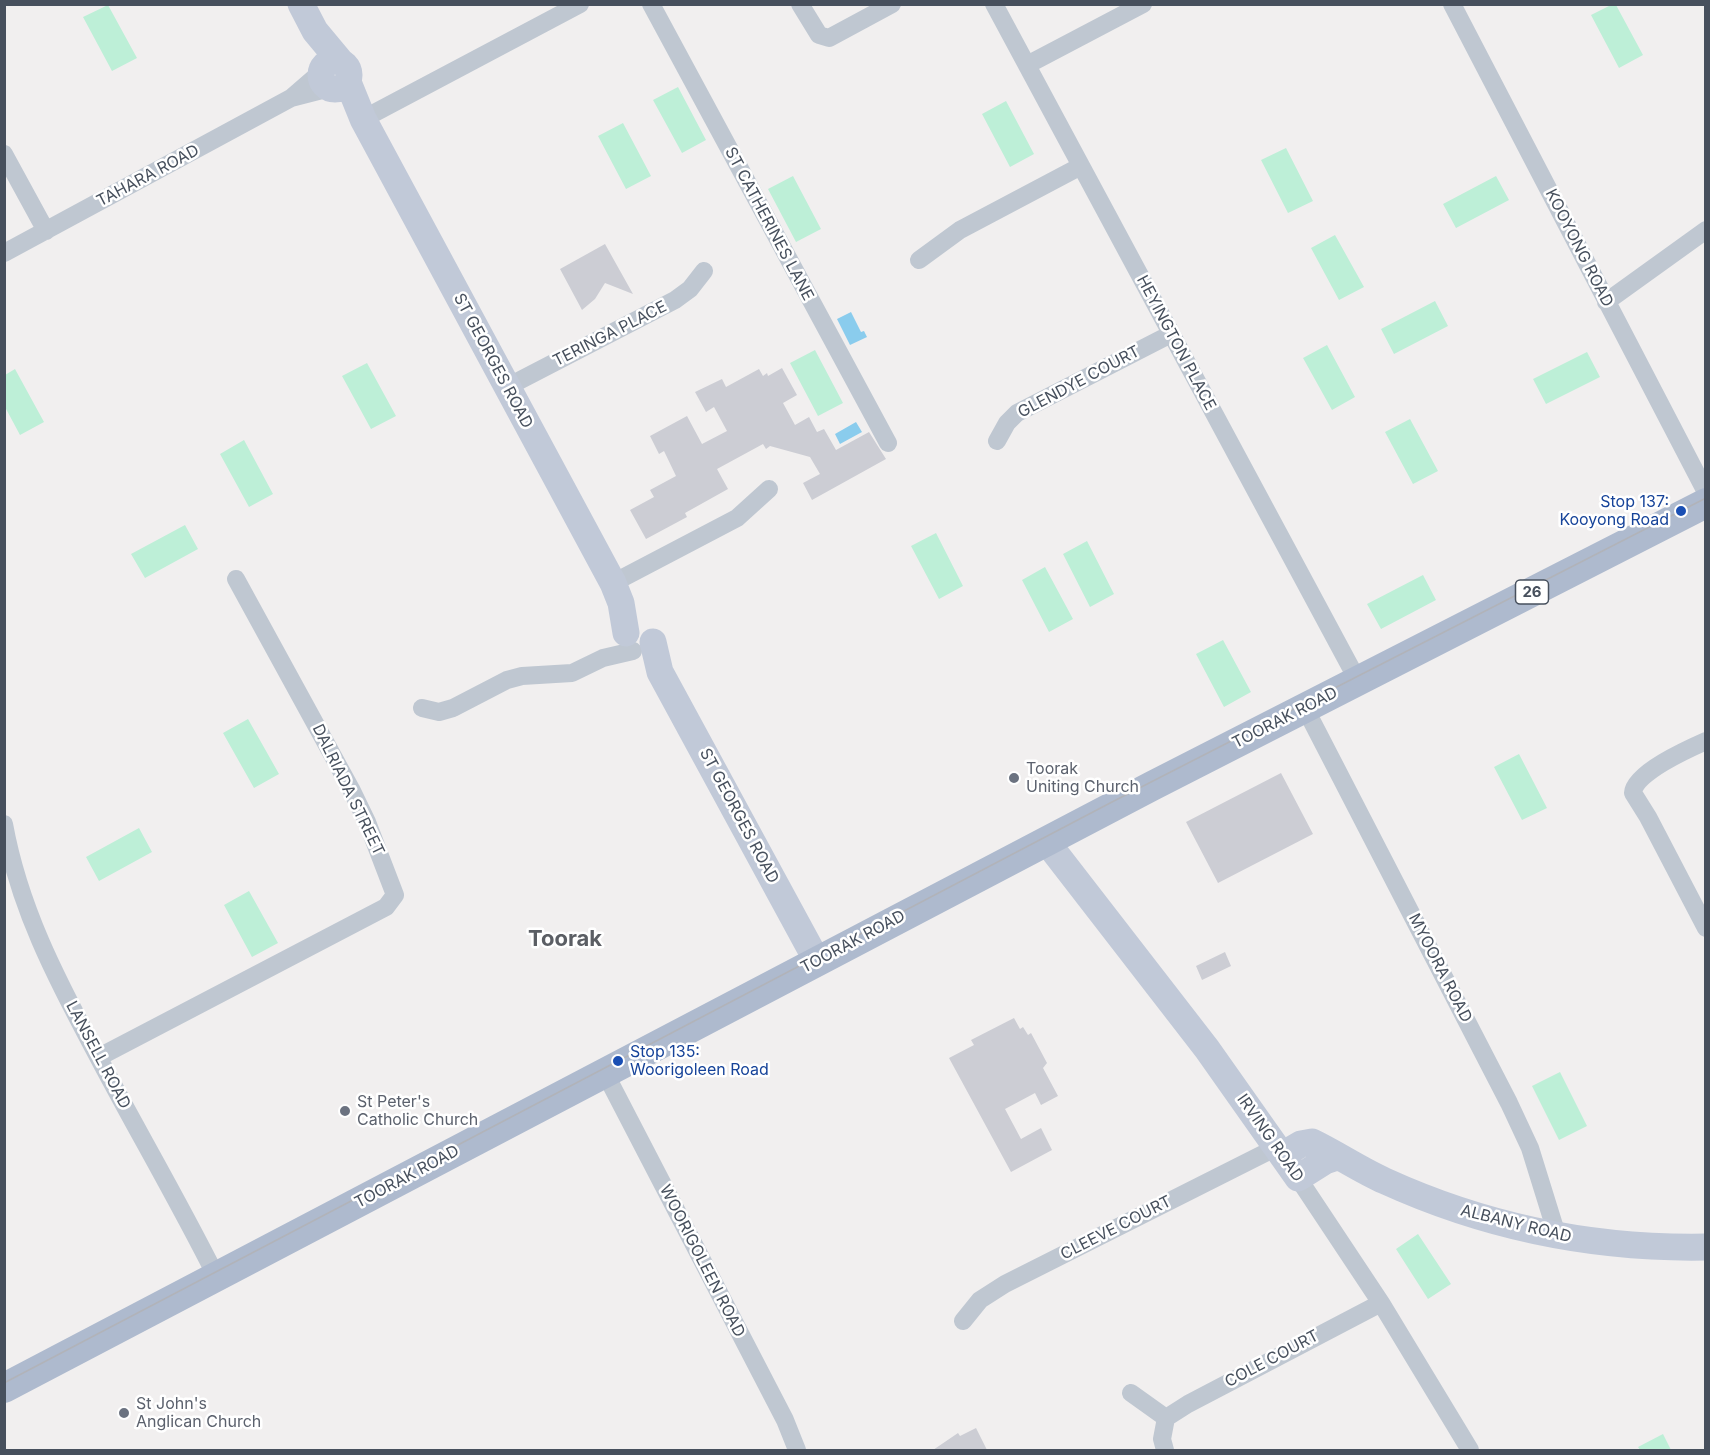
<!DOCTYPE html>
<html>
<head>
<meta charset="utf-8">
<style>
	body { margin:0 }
	#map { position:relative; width:1710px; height:1455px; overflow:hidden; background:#f1efef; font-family:Inter,sans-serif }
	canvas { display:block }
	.frame { position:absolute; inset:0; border:6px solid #47505d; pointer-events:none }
</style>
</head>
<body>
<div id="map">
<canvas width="1710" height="1455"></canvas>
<div class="frame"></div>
</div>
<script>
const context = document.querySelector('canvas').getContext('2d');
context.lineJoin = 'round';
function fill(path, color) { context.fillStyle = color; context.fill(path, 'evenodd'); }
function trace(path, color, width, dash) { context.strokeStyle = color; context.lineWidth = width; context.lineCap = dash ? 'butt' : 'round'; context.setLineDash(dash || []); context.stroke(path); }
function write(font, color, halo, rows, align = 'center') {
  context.font = font + ' Inter,sans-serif'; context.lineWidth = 5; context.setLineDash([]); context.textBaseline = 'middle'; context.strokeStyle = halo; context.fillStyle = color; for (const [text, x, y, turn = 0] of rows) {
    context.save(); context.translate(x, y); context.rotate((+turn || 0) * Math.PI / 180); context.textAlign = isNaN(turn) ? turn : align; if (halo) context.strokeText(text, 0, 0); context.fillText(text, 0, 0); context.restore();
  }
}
fill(new Path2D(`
	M108 5 137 58 112 71 83 17Z
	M1611 5H1616L1643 55 1619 68 1591 15Z
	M678 87 706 140 682 153 653 100Z
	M1006 101 1034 154 1010 167 982 114Z
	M623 123 651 176 626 189 598 136Z
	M1286 148 1313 201 1288 213 1261 160Z
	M793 176 821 229 796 242 768 189Z
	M1496 176 1509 200 1456 228 1443 204Z
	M1335 235 1364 287 1339 300 1311 248Z
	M1435 301 1448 326 1394 354 1381 329Z
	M1327 345 1355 397 1332 410 1303 358Z
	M815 350 843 403 818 416 790 363Z
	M1587 352 1600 377 1546 404 1533 379Z
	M367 363 396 416 371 429 342 376Z
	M15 369 44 422 20 435 5 407V375Z
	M1410 419 1438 471 1413 484 1385 432Z
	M244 440 273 494 249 507 220 454Z
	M185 525 198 549 145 578 131 554Z
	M936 533 963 586 939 599 911 546Z
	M1087 541 1114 594 1090 607 1063 554Z
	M1045 567 1073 619 1049 632 1022 580Z
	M1423 575 1436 600 1381 629 1367 604Z
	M1223 640 1251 692 1224 707 1196 654Z
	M248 719 279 774 254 788 223 733Z
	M1519 754 1547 808 1522 820 1494 767Z
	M139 828 152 852 99 881 86 857Z
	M249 891 278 943 252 957 224 905Z
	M1560 1072 1587 1126 1559 1140 1532 1086Z
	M1418 1234 1451 1284 1428 1299 1396 1249Z
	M1663 1434 1671 1450H1640L1638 1447Z`), '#bdefd7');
fill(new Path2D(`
	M851 312 861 332 864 331 867 337 850 345 837 319Z
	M856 422 862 432 840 444 835 434Z`), '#8acced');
fill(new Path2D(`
	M605 244 633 294 605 283 595 299 582 310 560 269Z
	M782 368 797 395 783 403 795 425 809 417 817 432 824 429 836 450 869 432 886 459 812 500 803 483 820 474 810 457 770 446 766 449 763 444 717 469 728 489 685 513 687 517 646 539 630 510 654 497 650 490 676 476 664 451 659 454 650 436 687 416 702 444 727 431 714 407 706 412 695 392 722 379 726 387 759 369 763 376 767 373 768 376Z
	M1281 773 1313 834 1218 883 1186 822Z
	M1225 952 1231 966 1202 980 1196 966Z
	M1014 1018 1020 1029 1023 1027 1028 1035 1031 1033 1047 1063 1043 1068 1058 1096 1041 1105 1035 1093 1005 1109 1021 1139 1041 1128 1052 1150 1011 1172 949 1058 974 1045 971 1040Z
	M976 1428 987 1450H933L958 1433 960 1436Z`), '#cccdd4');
trace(new Path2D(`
	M651 4 888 443
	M800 4 819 35 829 38 892 4
	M994 4 1358 681
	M1452 4 1706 492
	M1027 65 1143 4
	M291 98 321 72
	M363 119 580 4
	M4 154 46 231
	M4 253 291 98 330 88
	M919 260 960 230 1081 166
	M1606 302 1706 230
	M507 387 675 300 690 289 704 271
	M997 441 1007 423 1017 413 1171 334
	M613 583 737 518 769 489
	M422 708 439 712 453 708 507 680 522 676 572 673 603 658 633 651
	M1305 708 1509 1103 1530 1148 1557 1235
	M1706 741C1688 749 1634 773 1633 793L1648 817 1706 928
	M4 824C19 907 56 978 95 1051 135 1127 178 1200 216 1276
	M99 1057 386 907 395 895 367 822 351 789 236 579
	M605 1073 785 1420 797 1450
	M1298 1178 1381 1303 1470 1450
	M963 1321 980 1300 1005 1284 1277 1147
	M1131 1393 1166 1418 1188 1404 1381 1303
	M1165 1450 1162 1439 1166 1418`), '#bfc7d1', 18);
trace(new Path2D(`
	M301 4 315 31 340 61
	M321 75a14 14 0 1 1 28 0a14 14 0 1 1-28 0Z
	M348 82 363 119 613 583 621 603 626 633
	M653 642 660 672 817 961
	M1046 841 1207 1049 1298 1178 1325 1161 1337 1157
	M1282 1155 1301 1144 1312 1142C1337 1154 1360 1170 1385 1181 1486 1227 1595 1249 1706 1247`), '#c1c9d8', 27);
trace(new Path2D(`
	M4 1388 1152 786 1706 503`), '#aebace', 30);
trace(new Path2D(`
	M4 1383 1112 802 1706 498`), '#b1b3b9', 1.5);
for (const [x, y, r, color] of [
	[1681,511,6,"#1a4fb4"],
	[1014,778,6,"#6b7280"],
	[618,1061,6,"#1a4fb4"],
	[345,1111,6,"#6b7280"],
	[124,1413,6,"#6b7280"]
]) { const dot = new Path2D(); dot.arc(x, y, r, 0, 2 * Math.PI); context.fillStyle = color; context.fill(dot); trace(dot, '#fff', 2); }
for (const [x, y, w] of [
	[1532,592,33]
]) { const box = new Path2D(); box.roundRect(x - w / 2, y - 12, w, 24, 4.5); context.fillStyle = '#fff'; context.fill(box); trace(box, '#47505d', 1.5); }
write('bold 15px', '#47505d', null, [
	["26",1532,592]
]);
write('16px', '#47505d', '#fff', [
	["TAHARA ROAD",148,176,-28],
	["ST CATHERINES LANE",769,224,62],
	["KOOYONG ROAD",1579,248,63],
	["TERINGA PLACE",610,334,-27],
	["HEYINGTON PLACE",1176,343,62],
	["ST GEORGES ROAD",493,361,62],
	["GLENDYE COURT",1079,382,-28],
	["TOORAK ROAD",1285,718,-27],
	["DALRIADA STREET",348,790,64],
	["ST GEORGES ROAD",739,816,62],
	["TOORAK ROAD",853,942,-28],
	["MYOORA ROAD",1440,968,63],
	["LANSELL ROAD",98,1055,62],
	["IRVING ROAD",1270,1138,55],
	["TOORAK ROAD",407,1177,-28],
	["ALBANY ROAD",1516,1224,14],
	["CLEEVE COURT",1116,1228,-27],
	["WOORIGOLEEN ROAD",702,1261,63],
	["COLE COURT",1272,1359,-28]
]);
write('16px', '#164399', '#fff', [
	["Stop 137:",1669,502],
	["Kooyong Road",1669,520],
	["Stop 135:",630,1052,"left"],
	["Woorigoleen Road",630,1070,"left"]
], 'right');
write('16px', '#5b616d', '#fff', [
	["Toorak",1026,769],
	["Uniting Church",1026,787],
	["St Peter's",357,1102],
	["Catholic Church",357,1120],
	["St John's",136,1404],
	["Anglican Church",136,1422]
], 'left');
write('bold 22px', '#5b5e64', '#fff', [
	["Toorak",565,939]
]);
</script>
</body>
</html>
